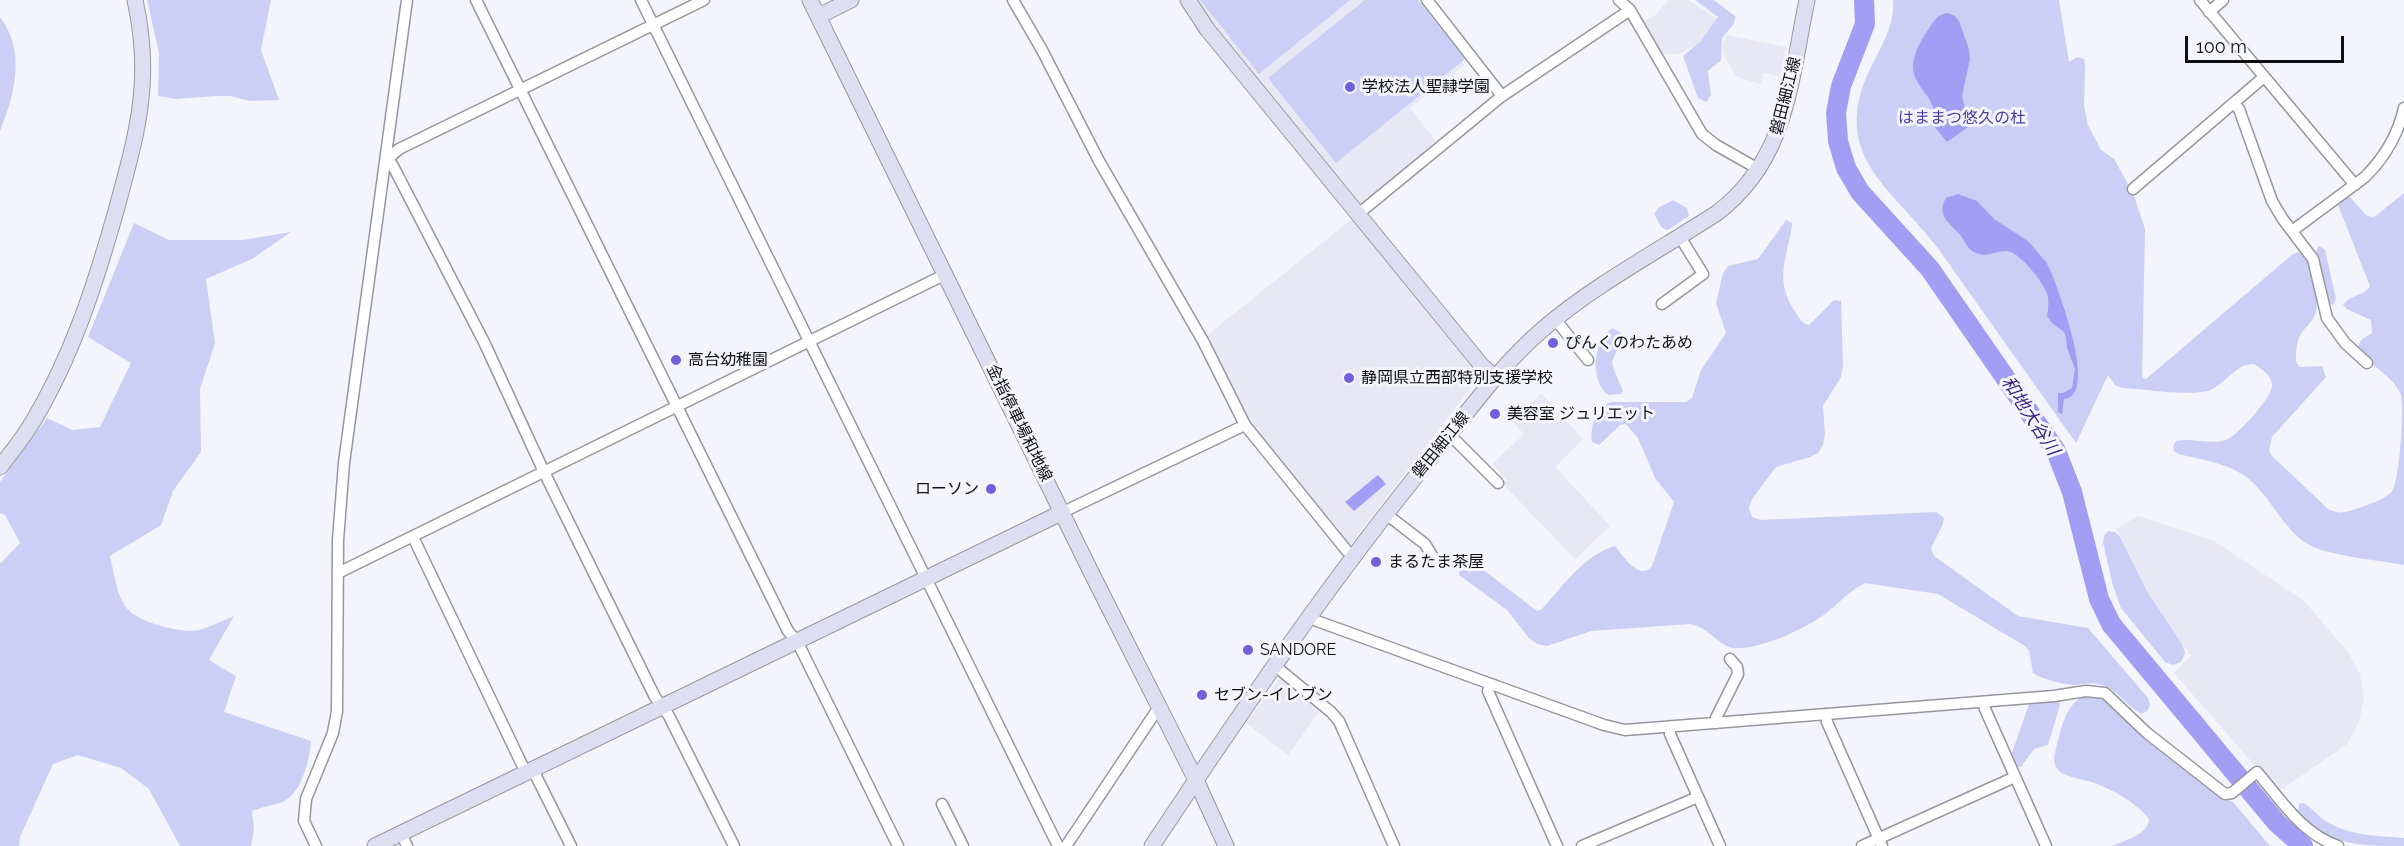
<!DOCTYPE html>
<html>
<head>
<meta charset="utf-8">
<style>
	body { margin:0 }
	#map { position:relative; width:2404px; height:846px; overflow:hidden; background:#f4f4fc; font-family:Raleway,sans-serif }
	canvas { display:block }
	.scale { position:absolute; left:2185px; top:36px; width:159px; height:27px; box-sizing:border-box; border:3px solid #101013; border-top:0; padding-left:8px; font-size:18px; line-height:21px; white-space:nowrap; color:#101013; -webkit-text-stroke:4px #f4f4fc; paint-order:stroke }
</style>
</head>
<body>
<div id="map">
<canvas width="2404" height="846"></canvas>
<div class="scale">100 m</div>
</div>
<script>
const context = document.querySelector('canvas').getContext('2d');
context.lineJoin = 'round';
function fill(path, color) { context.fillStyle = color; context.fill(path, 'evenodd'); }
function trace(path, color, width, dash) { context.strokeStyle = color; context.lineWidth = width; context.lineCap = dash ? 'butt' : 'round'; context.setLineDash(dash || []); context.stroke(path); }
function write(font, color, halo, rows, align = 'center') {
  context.font = font + ' Raleway,"Noto Sans JP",sans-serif'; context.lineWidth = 6; context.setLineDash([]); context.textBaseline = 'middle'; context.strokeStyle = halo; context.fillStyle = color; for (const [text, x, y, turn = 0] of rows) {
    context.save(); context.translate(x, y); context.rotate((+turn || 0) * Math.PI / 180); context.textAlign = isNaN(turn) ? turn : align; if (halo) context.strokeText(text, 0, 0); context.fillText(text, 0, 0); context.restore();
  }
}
fill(new Path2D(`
	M1196 0H1418L1464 65 1410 108 1436 141 1362 205 1209 21Z
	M1669 0H1689L1718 20 1697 45 1678 54H1661L1642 22 1654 16Z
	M1726 35 1786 47 1780 77 1763 72 1761 84 1737 77 1725 58 1723 48Z
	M1352 219 1472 368 1470 389 1348 547 1248 422 1205 337Z
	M1541 393 1583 439 1555 467 1610 526 1575 559 1503 484 1507 480 1492 464 1524 434 1514 423Z
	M2138 516 2214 541 2303 600 2348 652 2360 674 2364 698 2359 722 2347 744 2278 792 2174 673 2191 656 2155 606 2116 529Z
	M1282 676 1321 709 1288 755 1246 723Z`), '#e7e7f5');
fill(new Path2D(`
	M147 0H271L261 50 279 100 249 101 231 96H215L176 99 158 96 159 53Z
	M1200 0H1350L1259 74Z
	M1365 0H1418L1465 59 1336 163 1268 78Z
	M1695 0H1714L1736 17 1733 25 1722 38 1721 60 1708 71 1711 95 1706 102 1698 98 1683 56 1700 42 1718 17Z
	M1893 0H2059L2069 62 2077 57 2084 59 2085 65 2084 106 2088 125 2101 150 2114 159 2133 193 2145 229 2142 378 2146 379 2293 254 2299 252C2312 258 2321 298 2316 312 2308 332 2298 326 2296 354 2296 360 2295 362 2300 367L2322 366 2326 377 2272 437 2269 450 2272 456 2328 509C2340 515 2347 512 2359 508 2369 504 2385 500 2392 491 2400 480 2404 409 2401 395 2393 374 2367 366 2358 347L2361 340 2372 333 2371 320 2347 309 2343 305C2349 295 2365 296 2370 286L2338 205 2346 197H2350L2366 215 2373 218 2404 193V565C2379 560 2325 556 2306 543 2279 525 2267 488 2240 473 2222 462 2198 459 2178 454L2174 451 2173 446 2176 441C2192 437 2212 446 2228 439 2239 434 2273 396 2272 385 2272 376 2262 369 2254 364 2235 363 2225 386 2207 391 2186 396 2145 389 2123 388L2116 386 2108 375 2076 443 1937 247C1891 187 1829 155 1870 69 1881 47 1895 25 1893 0Z
	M0 17C26 51 15 94 0 131Z
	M1673 200 1687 208 1689 216 1668 230 1662 228 1654 214 1658 208Z
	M1786 220 1792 223V226C1786 261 1774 281 1796 313 1800 319 1802 324 1809 325L1834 300 1841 301 1843 366 1841 377 1823 406 1825 435 1823 445 1818 453 1810 457 1776 467 1752 499 1749 508 1752 517 1761 520 1936 512 1944 518 1943 524 1931 548 1934 556 2018 616 2088 628 2148 698 2150 705 2147 711 2142 714C2125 706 2118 688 2098 684 2090 682 2082 685 2074 685 2062 684 2043 680 2033 673L2029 651 2025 646 1938 594 1865 583C1850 590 1838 604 1825 614 1805 629 1760 650 1734 648 1718 646 1709 627 1690 624L1591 631 1547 646 1537 644 1529 638 1507 610 1459 575 1460 565 1463 562H1473L1537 611 1542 609C1563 586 1584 555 1615 546 1623 556 1640 582 1652 566L1674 502 1655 478 1638 438 1626 424 1620 425 1599 445 1592 442C1590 426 1595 407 1612 402H1686L1692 398 1701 370 1726 333 1716 303 1723 273 1728 266 1758 259Z
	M134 223 169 240H243L291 232 252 259 206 279 215 343 200 389 201 452 173 491 161 525 110 556C114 572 116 592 125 606 135 622 181 634 199 630 210 627 222 621 234 616L209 660 236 676 224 712 311 741C309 761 302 795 280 803 270 806 262 807 252 811L254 829 251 846H180L149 789 121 768 78 755 53 764 20 837 19 846H0V564L20 543 5 515 0 513V482L47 418 72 430 100 427 131 363 88 337Z
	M2319 246 2325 250 2336 299 2333 305 2327 302 2316 252Z
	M1612 328 1620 332 1623 336 1612 362 1614 370 1623 391 1621 394 1608 395C1590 380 1592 342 1612 328Z
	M2108 531 2115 532 2120 537 2148 593 2182 644 2185 653 2181 662 2173 665 2165 662 2121 608 2113 586 2103 543 2104 536Z
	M2086 696 2103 698 2149 742 2219 796 2233 802 2270 846H2112C2125 840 2148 835 2149 819 2138 804 2112 789 2094 783 2084 779 2066 778 2058 770 2055 766 2054 762 2054 757 2059 738 2064 701 2086 696Z
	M2059 701 2060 705 2048 745 2034 749 2021 767 2015 766 2012 753 2029 704Z
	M2303 803C2313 808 2319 818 2329 823 2351 836 2380 836 2404 838V846C2357 846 2334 846 2298 814L2299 804Z`), '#cdcef5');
fill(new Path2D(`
	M1948 13 1955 16 1959 21 1969 49 1970 59 1962 96 1969 122 1968 127 1947 142 1934 126C1942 85 1888 88 1928 30 1934 21 1937 14 1948 13Z
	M1958 194 1977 201 1994 219 2028 241 2046 262 2052 274C2059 293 2099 396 2064 399L2062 414 2058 412V393H2063L2072 388 2075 369 2067 348 2066 337 2064 332 2052 323 2047 316C2048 310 2049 303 2048 297 2046 285 2020 252 2007 251 1996 250 1988 258 1976 253 1968 250 1966 243 1961 236 1952 224 1935 217 1946 198Z
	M1378 475 1386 484 1354 511 1345 502Z`), '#a19ef4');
trace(new Path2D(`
	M1864 0 1865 24 1841 86 1836 113 1838 141 1846 168 1860 192 1930 269 2056 451 2072 492 2099 599 2111 624 2277 823 2303 846`), '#a19ef4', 20);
const street = new Path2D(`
	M476 0 788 631 797 641 898 846
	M641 0 1058 846
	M704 0 399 149 391 156H386L393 166 484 342 544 472 655 697 669 716 734 846
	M1013 0 1042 50 1099 161 1203 341 1245 425 1347 551 1354 556
	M1619 0 1630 10 1702 134 1716 145 1760 170
	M2200 0 2355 185
	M2209 12 2223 0
	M1502 96 1630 10
	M2233 103 2239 109 2272 201 2282 218 2313 259 2327 318 2345 343 2367 363
	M2133 189 2264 77
	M1357 215 1502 96 1427 0
	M2292 231 2365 177C2385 157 2398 135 2404 108
	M1662 304 1703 274 1680 237
	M1555 319 1588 360
	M1450 435 1498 483
	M1063 512 1245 425
	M1386 514 1425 544 1433 557
	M413 537 526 773
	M338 573 946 274
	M1310 616 1317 621 1604 725 1625 730 2054 696 2086 691 2105 693 2147 733 2225 794 2232 793 2257 772C2281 800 2302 834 2338 846
	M1274 665 1331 712 1339 721 1394 846
	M1490 684 1488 691 1557 846
	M1984 702 1985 709 2046 846
	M1826 714 1827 722 1882 846
	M1717 723 1716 718 1738 674 1737 667 1730 659
	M1670 727V734L1720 846
	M533 770 571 846
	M942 804 963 846
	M401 833 407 846
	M316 846 304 821 306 799 333 733 337 711 338 540 344 463 407 0
	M1066 846 1159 707
	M1582 846 1698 797
	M1862 846 2015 777`);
const secondary = new Path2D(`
	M810 0 1092 574 1196 780 1226 846
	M1188 0 1207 29 1482 366 1496 378
	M819 16 851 0
	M0 467C11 453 23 438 32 423 72 357 95 285 116 211 137 133 153 81 135 0
	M375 846 1063 512
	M1152 846C1241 712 1331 580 1433 455 1468 412 1501 365 1543 329 1594 285 1660 250 1717 213 1788 159 1790 81 1807 0`);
trace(street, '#97979e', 13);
trace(secondary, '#97979e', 17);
trace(street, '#fff', 10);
trace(secondary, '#dedef3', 15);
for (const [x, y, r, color] of [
	[1350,87,6,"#7060da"],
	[1553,343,6,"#7060da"],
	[676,360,6,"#7060da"],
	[1349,378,6,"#7060da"],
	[1495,414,6,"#7060da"],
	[991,489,6,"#7060da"],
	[1376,562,6,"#7060da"],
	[1248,650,6,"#7060da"],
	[1202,695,6,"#7060da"]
]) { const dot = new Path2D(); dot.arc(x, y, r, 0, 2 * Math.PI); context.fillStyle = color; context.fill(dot); trace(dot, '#f4f4fc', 2); }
write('16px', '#101013', '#f4f4fc', [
	["学校法人聖隷学園",1362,87],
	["ぴんくのわたあめ",1565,343],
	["高台幼稚園",688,360],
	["静岡県立西部特別支援学校",1361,378],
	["美容室 ジュリエット",1507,414],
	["ローソン",979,489,"right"],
	["まるたま茶屋",1388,562],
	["SANDORE",1260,650],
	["セブン-イレブン",1214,695]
], 'left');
write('16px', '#101013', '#f4f4fc', [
	["磐田細江線",1786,96,-76],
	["金指停車場和地線",1019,423,64],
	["磐田細江線",1441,445,-51]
]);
write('16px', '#4e3fa2', '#f4f4fc', [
	["はままつ悠久の杜",1962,118]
]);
write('italic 18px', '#331c7e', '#f4f4fc', [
	["和地大谷川",2030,416,57]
]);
</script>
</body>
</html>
